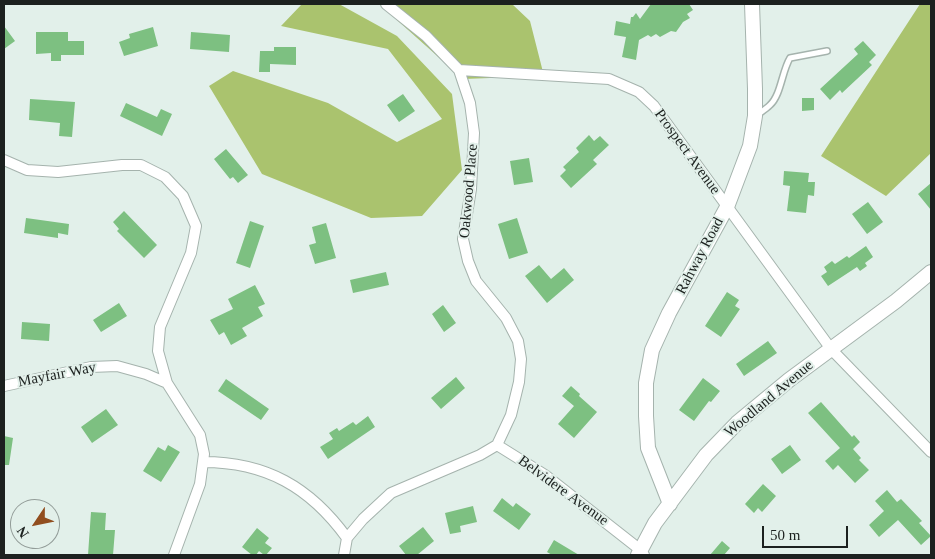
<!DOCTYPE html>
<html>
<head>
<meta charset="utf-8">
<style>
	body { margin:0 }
	#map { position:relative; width:935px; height:559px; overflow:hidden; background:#e2f0ea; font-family:"Times New Roman",serif }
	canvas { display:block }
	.frame { position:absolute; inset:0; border:5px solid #1c211f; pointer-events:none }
	.north { position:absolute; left:10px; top:499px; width:50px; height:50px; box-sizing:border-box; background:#e2f0ea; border:1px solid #939d99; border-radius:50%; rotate:236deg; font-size:14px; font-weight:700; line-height:20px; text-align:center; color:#1c211f }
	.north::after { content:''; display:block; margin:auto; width:18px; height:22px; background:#914e1f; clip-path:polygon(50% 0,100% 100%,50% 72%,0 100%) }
	.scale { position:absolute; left:762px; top:526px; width:86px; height:22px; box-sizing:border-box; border:2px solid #1c211f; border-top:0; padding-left:6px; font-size:15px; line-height:18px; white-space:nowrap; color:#1c211f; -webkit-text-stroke:4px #e2f0ea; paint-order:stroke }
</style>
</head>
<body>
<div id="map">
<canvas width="935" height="559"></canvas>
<div class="frame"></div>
<div class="north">N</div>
<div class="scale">50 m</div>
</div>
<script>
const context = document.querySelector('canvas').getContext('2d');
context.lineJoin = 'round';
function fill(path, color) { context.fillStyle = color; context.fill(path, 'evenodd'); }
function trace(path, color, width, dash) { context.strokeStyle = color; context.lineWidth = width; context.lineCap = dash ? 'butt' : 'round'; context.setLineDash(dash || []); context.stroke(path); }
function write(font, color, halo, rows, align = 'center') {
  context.font = font + ' "Times New Roman",serif'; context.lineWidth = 4; context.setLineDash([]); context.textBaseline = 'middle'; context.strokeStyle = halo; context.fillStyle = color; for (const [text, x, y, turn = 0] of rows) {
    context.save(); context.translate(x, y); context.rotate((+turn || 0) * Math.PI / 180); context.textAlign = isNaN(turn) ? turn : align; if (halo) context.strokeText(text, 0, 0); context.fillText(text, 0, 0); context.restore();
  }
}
fill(new Path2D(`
	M302 4H339L397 36 452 94 462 170 422 216 371 218 262 174 209 86 233 71 328 103 397 142 442 119 388 49 281 26Z
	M379 4H512L530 21 544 76 463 79Z
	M920 4H931V153L886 196 821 156Z`), '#aac36e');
fill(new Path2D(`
	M651 4H689L693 10 687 14 690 18 683 22 676 32 671 31 660 37 656 34 651 37 648 35 639 40 636 60 622 57 626 37 614 35 616 21 630 24 631 17H633L636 13 640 19Z
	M4 26 15 41 4 49Z
	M153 27 158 46 124 56 119 42 130 38 129 34Z
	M36 32H68V41H84V55H61V61H51V53L36 54Z
	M191 32 230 35 229 52 190 49Z
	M863 41 876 55 869 62 872 65 842 93 840 90 830 100 820 89 858 54 854 49Z
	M274 47H296V65L270 64V72H259L260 51H274Z
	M403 94 415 111 399 122 387 105Z
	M802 98H814V110L802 111Z
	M30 99 75 102 72 137 59 136 60 123 29 120Z
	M126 103 157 117 161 109 172 114 162 136 120 116Z
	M589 135 594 141 600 136 609 145 593 160 597 164 571 188 560 176 566 170 563 167 579 152 576 148Z
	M226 149 248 175 238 183 233 177 230 179 214 159Z
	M529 158 533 182 514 185 510 161Z
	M784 171 809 173 808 182H815L814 196 808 195 806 213 787 211 790 186 783 185Z
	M931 183V210L918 194Z
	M868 202 883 222 867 234 852 214Z
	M124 211 157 245 144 258 117 231 119 229 113 222Z
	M26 218 69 224 68 235 58 233V238L24 233Z
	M517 218 528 253 509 259 498 224Z
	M250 221 264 226 250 268 236 263Z
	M326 223 336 258 315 264 309 245 316 243 312 227Z
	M866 246 873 257 865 263 867 266 860 271 857 267 828 286 821 276 827 272 824 267 832 261 835 264 847 256 849 258Z
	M539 265 551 279 564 268 574 280 547 303 525 276Z
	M386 272 389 285 353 293 350 280Z
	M255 285 265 304 258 307 263 316 242 328 247 336 231 345 224 332 219 335 210 320 233 309 228 299Z
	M727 292 739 300 735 306 740 309 721 337 705 326Z
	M119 303 127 316 101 332 93 320Z
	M443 305 456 323 444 332 432 314Z
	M22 322 50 324 49 341 21 339Z
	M768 341 777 353 744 376 736 364Z
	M456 377 465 388 441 409 431 398Z
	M703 378 720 391 711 402 709 401 694 421 679 410Z
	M226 379 269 409 261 420 218 391Z
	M571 386 580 394 579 396 597 412 574 438 558 424 574 406 562 396Z
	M821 402 852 437 854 435 860 442 853 449 861 458 859 460 869 470 855 483 838 465 833 470 825 461 840 448 808 413Z
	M106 409 118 425 92 443 81 427Z
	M368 416 375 427 328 459 320 447 333 439 329 433 337 428 339 431 353 422 356 425Z
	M4 436 13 438 9 465H4Z
	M168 445 180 452 161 482 143 471 158 447 165 451Z
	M790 445 801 460 782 474 771 459Z
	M763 484 776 496 762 512 758 508 754 513 745 504Z
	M887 490 897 502 901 499 922 521 919 523 931 536 921 545 898 520 879 537 869 525 884 511 875 501Z
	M502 498 513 507 516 503 531 514 519 530 493 511Z
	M473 506 477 522 460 526 461 532 450 534 445 513Z
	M91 512 106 513 105 530H115L113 555H88Z
	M423 527 434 541 417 555H406L399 546Z
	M257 528 269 538 265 543 272 548 266 555H264L259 551 256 555H252L242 547Z
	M554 540 579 555H552L547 552Z
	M722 541 730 548 724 555H710Z`), '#7dc081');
const lane = new Path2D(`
	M757 115C761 112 766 109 770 105 781 95 782 71 790 58L827 51`);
const street = new Path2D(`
	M386 4 426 36 459 70 609 79 639 92 654 106 831 349 931 452
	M459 70 470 103 474 133 471 189 463 239 468 261 476 281 506 318 518 341 521 359 519 382 511 415 497 445
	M4 160 27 170 58 172 122 165H141L165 177 183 196 196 226 191 253 160 327 158 351 167 383 200 435 204 454 200 484 174 555
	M4 386 91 367 117 366 146 374 167 383
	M497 445 545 475 638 548 644 555
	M203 462C266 462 310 487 347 538
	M344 555 347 538 363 519 391 493 480 455 497 445`);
const secondary = new Path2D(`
	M670 504 648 448 646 416V383L652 350 669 313 727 207 750 146 755 116V89L752 4
	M638 555 655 523 706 455 737 423 789 380 896 301 931 272`);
trace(lane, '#a5b3ad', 8);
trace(street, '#a5b3ad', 12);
trace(secondary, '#a5b3ad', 16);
trace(lane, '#fff', 5);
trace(street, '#fff', 10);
trace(secondary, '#fff', 14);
write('15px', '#1c211f', '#e2f0ea', [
	["Prospect Avenue",687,152,54],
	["Oakwood Place",469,191,-85],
	["Rahway Road",700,256,-62],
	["Mayfair Way",57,375,-11],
	["Woodland Avenue",769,399,-40],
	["Belvidere Avenue",563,491,36]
]);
</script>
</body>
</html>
